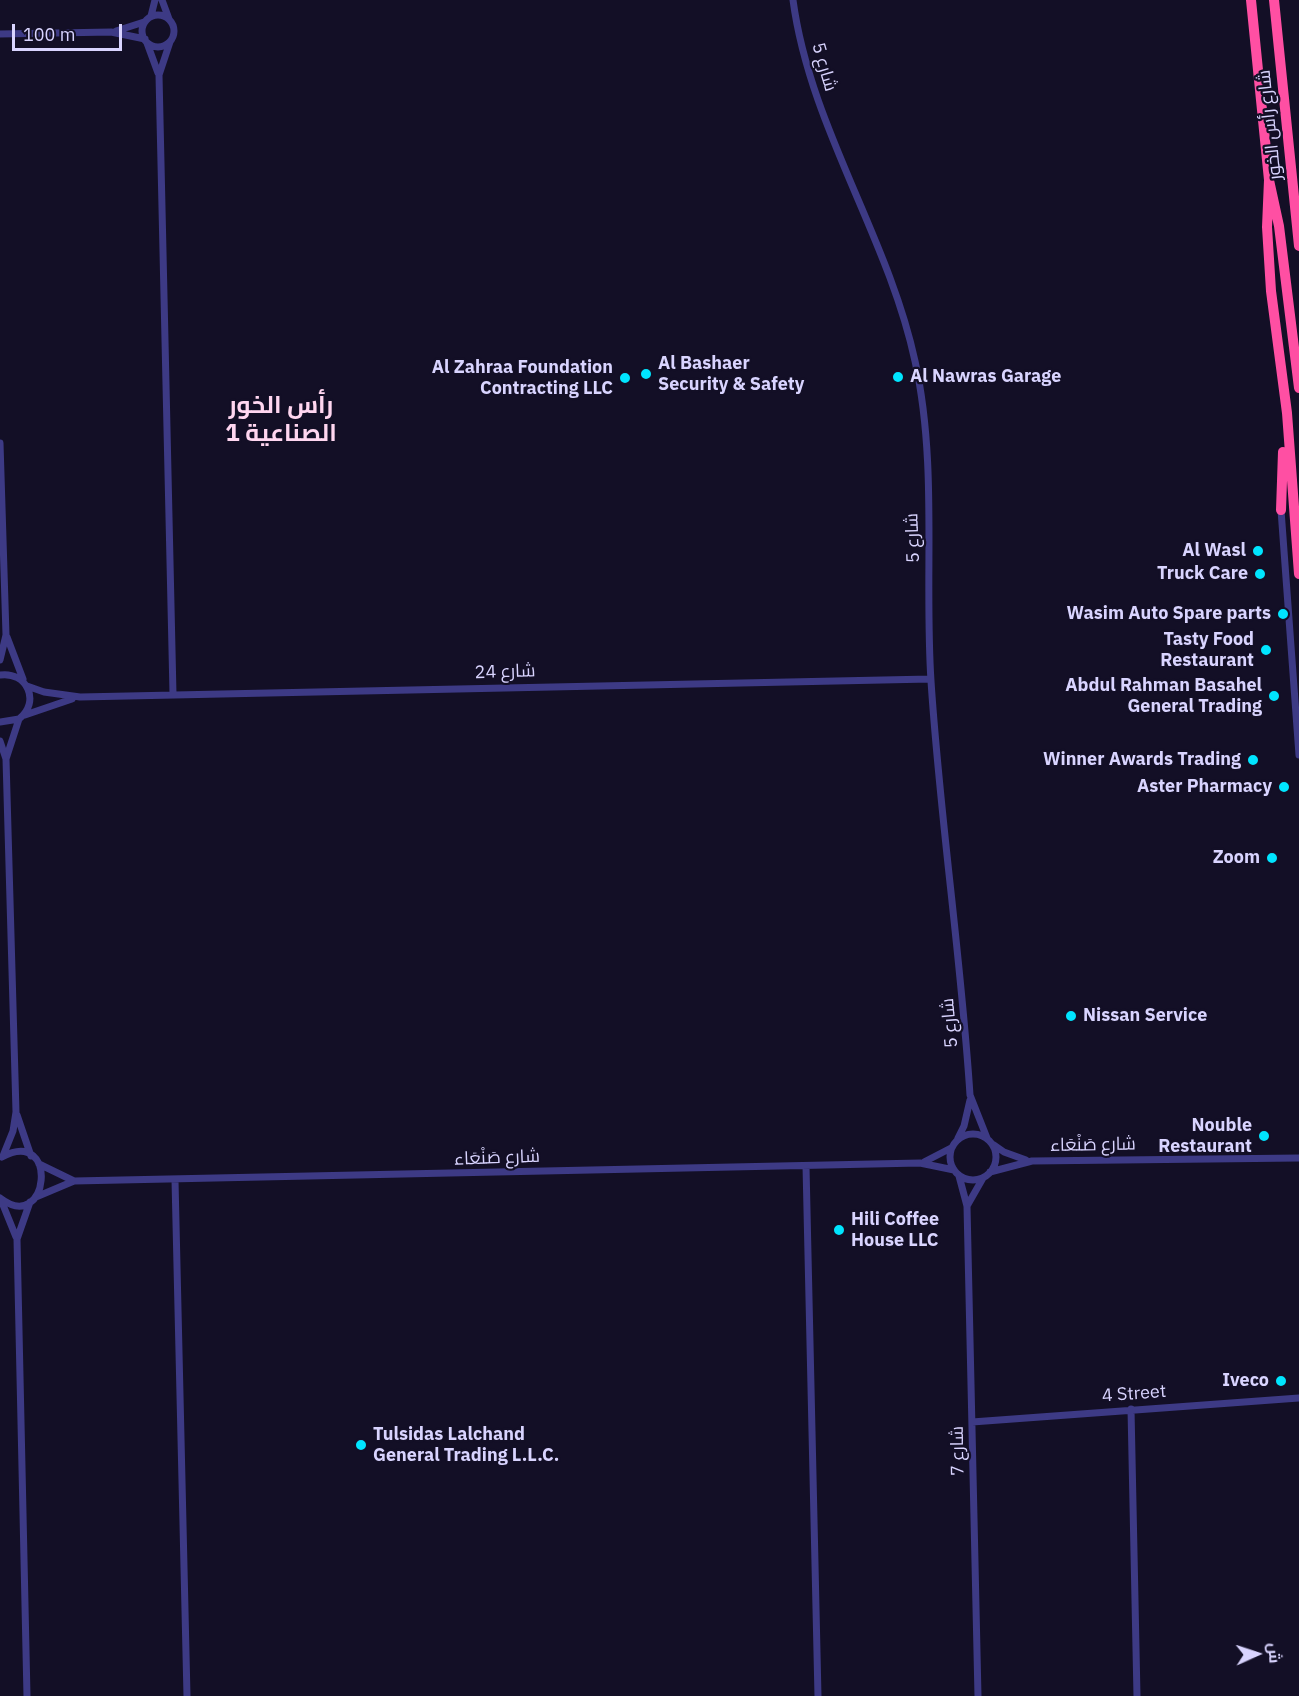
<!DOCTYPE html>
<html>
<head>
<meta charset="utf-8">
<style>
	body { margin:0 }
	#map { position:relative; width:1299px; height:1696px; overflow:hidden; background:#130f26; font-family:"IBM Plex Sans",Cairo,sans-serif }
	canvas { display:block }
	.north { position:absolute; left:1227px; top:1624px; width:60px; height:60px; -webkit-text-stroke:4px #130f26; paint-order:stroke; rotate:87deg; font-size:16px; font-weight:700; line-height:24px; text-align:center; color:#d9d4ff }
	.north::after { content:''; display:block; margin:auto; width:21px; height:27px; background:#d9d4ff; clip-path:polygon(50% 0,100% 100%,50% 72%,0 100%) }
	.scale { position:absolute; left:12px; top:24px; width:110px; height:27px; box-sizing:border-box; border:3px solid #d9d4ff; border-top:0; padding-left:8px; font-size:18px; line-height:21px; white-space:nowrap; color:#d9d4ff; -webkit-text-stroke:4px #130f26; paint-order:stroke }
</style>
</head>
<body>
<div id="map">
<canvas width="1299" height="1696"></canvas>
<div class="north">ش</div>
<div class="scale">100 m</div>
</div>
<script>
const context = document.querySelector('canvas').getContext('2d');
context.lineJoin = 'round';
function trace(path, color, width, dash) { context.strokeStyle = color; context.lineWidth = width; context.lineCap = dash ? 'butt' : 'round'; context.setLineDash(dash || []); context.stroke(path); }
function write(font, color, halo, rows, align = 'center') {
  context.font = font + ' "IBM Plex Sans",Cairo,sans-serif'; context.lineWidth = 4.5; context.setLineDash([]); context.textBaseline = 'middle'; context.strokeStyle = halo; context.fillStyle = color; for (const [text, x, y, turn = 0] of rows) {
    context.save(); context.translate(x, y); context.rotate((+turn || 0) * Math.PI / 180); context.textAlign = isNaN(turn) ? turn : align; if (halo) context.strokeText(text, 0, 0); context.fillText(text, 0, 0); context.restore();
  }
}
trace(new Path2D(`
	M162 0 169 19
	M793 0C810 127 888 236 915 361 938 465 924 575 931 681 940 819 961 956 970 1095L987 1138
	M142 31a16 16 0 1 1 32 0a16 16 0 1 1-32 0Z
	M151 16 155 0
	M116 31 144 22
	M0 34 111 32 145 39
	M170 42 159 75 173 694
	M147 43 158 73
	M0 443 6 635 0 660
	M1281 510 1299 755
	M7 637 23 679
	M0 675C27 671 41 702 19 719L0 722
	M27 686 44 692 80 697 930 679
	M25 715 72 699
	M0 741 6 759
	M17 1115 31 1156
	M950 1157a23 23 0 1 1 46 0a23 23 0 1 1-46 0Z
	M958 1138 964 1126 970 1100
	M994 1145 1004 1152 1026 1160
	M3 1156 13 1131 16 1112 6 759 19 719
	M924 1162 951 1148
	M39 1164 74 1181
	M806 1166 818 1696
	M990 1172 1032 1161 1299 1158
	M959 1176 967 1206 978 1696
	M175 1180 187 1696
	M36 1197 74 1181 920 1163 954 1170
	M0 1198C49 1236 60 1126 2 1157
	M1 1200 16 1237
	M967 1206 983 1178
	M1131 1409 1137 1696
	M972 1422 1299 1398
	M27 1696 17 1239 30 1202`), '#3d3a85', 7);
trace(new Path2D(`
	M1251 0 1269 180 1279 226 1299 388
	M1274 0 1299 246
	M1269 180 1267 227 1271 291 1287 413 1299 574
	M1281 510 1283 452`), '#ff4fa3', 10);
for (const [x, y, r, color] of [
	[646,374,6,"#00e5ff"],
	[898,377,6,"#00e5ff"],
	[625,378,6,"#00e5ff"],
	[1258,551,6,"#00e5ff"],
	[1260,574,6,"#00e5ff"],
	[1283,614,6,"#00e5ff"],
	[1266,650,6,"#00e5ff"],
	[1274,696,6,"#00e5ff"],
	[1253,760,6,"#00e5ff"],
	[1284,787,6,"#00e5ff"],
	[1272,858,6,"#00e5ff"],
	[1071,1016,6,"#00e5ff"],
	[1264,1136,6,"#00e5ff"],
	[839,1230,6,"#00e5ff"],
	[1281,1381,6,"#00e5ff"],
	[361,1445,6,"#00e5ff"]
]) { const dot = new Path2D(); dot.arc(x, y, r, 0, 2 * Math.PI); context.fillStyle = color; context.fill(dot); trace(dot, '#130f26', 2); }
write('18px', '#d9d4ff', '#130f26', [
	["شارع 5",824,67,74],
	["شارع رأس الخور",1270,125,-96],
	["شارع 5",913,538,-92],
	["شارع 24",505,672,-2],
	["شارع 5",950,1023,-95],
	["شارع صَنْعَاء",1093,1145,-1],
	["شارع صَنْعَاء",497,1158,-2],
	["4 Street",1134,1394,-4],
	["شارع 7",958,1451,-91]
]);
write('bold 18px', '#d9d4ff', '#130f26', [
	["Al Bashaer",658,364,"left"],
	["Security & Safety",658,385,"left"],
	["Al Zahraa Foundation",613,368],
	["Contracting LLC",613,389],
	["Al Nawras Garage",910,377,"left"],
	["Al Wasl",1246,551],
	["Truck Care",1248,574],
	["Wasim Auto Spare parts",1271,614],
	["Tasty Food",1254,640],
	["Restaurant",1254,661],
	["Abdul Rahman Basahel",1262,686],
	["General Trading",1262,707],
	["Winner Awards Trading",1241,760],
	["Aster Pharmacy",1272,787],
	["Zoom",1260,858],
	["Nissan Service",1083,1016,"left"],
	["Nouble",1252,1126],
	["Restaurant",1252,1147],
	["Hili Coffee",851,1220,"left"],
	["House LLC",851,1241,"left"],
	["Iveco",1269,1381],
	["Tulsidas Lalchand",373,1435,"left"],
	["General Trading L.L.C.",373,1456,"left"]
], 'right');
write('bold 24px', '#ffd6f0', '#130f26', [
	["رأس الخور",281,406],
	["الصناعية 1",281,434]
]);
</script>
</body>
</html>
